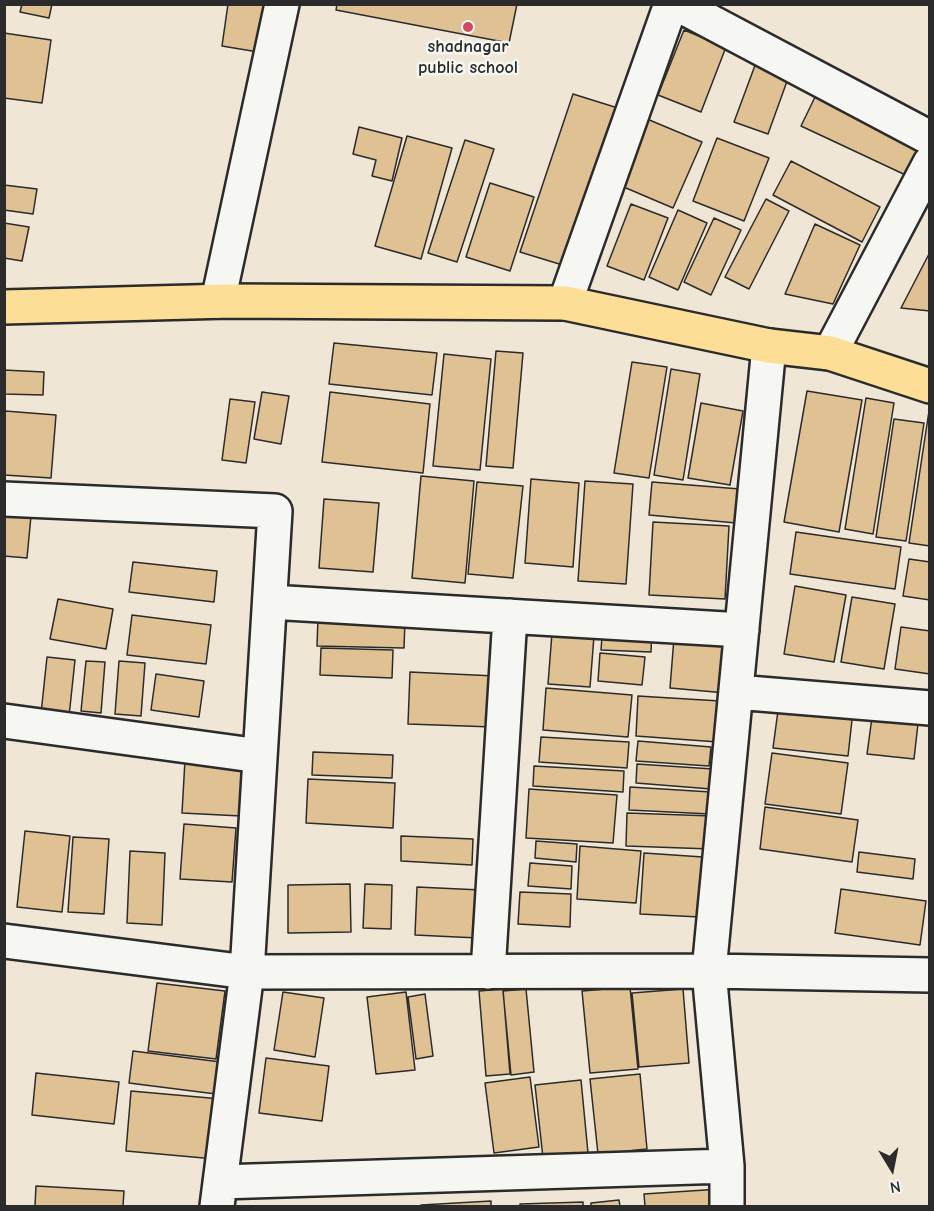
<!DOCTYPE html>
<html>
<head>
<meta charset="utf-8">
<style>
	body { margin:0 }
	#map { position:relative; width:934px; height:1211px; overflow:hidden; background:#efe6d6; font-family:"Comic Neue",sans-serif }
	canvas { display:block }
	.frame { position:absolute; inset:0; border:6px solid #2b2b2b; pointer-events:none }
	.north { position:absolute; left:862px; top:1139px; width:60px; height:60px; -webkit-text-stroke:4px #f6f6f2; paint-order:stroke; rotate:170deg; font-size:16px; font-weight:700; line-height:24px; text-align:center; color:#2b2b2b }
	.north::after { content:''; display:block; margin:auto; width:21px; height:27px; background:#2b2b2b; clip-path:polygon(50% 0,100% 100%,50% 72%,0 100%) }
</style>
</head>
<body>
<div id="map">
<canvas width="934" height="1211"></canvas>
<div class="frame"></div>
<div class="north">N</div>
</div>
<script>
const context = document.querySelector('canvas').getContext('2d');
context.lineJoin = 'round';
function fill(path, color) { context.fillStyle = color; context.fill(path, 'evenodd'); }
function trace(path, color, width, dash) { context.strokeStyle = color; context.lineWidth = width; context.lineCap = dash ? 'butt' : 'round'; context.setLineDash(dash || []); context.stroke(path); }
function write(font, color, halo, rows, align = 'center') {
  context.font = font + ' "Comic Neue",sans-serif'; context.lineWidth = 5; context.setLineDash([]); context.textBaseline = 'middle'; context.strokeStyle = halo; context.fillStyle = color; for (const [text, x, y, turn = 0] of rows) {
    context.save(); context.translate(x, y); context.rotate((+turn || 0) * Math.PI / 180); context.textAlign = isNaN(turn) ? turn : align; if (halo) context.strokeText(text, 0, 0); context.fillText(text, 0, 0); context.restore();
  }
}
const building = new Path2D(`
	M22 4H52L49 18 20 12Z
	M228 4H265L258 52 222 46Z
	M337 4H517L509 43 336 10Z
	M684 30 726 47 701 112 658 95Z
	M4 33 51 40 42 103 4 98Z
	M757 60 790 73 768 134 734 122Z
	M573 94 621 109 569 267 520 252Z
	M816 95 927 146 912 178 801 126Z
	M647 119 702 142 673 208 619 185Z
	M359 127 402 138 392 181 372 176 376 160 353 154Z
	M407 136 452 148 421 259 375 246Z
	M717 138 769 158 744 221 693 201Z
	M465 140 494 149 457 262 428 253Z
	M791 161 880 207 862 242 773 195Z
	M490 183 534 197 510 271 466 257Z
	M4 185 37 189 33 214 4 210Z
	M766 199 789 211 749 289 725 277Z
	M631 204 668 218 644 280 607 266Z
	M678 210 707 223 678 290 649 277Z
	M714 218 741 230 711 295 684 282Z
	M4 223 29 227 22 261 4 258Z
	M815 224 860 245 833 304 785 294Z
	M930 252V311L901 308Z
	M334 343 437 353 432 395 329 384Z
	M496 351 523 353 513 468 486 466Z
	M444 354 491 359 480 470 433 466Z
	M632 362 667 367 649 478 614 473Z
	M671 369 700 374 683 480 654 475Z
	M4 370 44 372 43 395 4 394Z
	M807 391 862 400 839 532 784 522Z
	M262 392 289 396 281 444 254 439Z
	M330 392 430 404 423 473 322 462Z
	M866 398 894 403 873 534 845 529Z
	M230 399 255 402 246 463 222 460Z
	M701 403 743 411 730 485 688 478Z
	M5 411 56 415 51 478 4 475Z
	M929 411H930V546L909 543Z
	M894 419 924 423 906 541 876 537Z
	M421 476 474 481 465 583 412 578Z
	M531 479 579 483 573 567 525 563Z
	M585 481 633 484 626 584 578 581Z
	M477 482 523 486 513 578 468 574Z
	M652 482 740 489 736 523 649 515Z
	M324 499 379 503 373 572 319 568Z
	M4 513 31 516 27 558 4 556Z
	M653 522 729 526 725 599 649 595Z
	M796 532 901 547 895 589 790 574Z
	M909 559 930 562V600L903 596Z
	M133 562 217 571 214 602 129 592Z
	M795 586 846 595 834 662 784 654Z
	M852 597 895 604 884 669 841 662Z
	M58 599 113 609 106 649 50 639Z
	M132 615 211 625 206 664 127 655Z
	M318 618 405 620 404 648 317 646Z
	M603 624 652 626 651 652 601 650Z
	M901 627 930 631V674L895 669Z
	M552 633 594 636 590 687 548 684Z
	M674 638 729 642 726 693 670 688Z
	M321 648 393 650 392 678 320 675Z
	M600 653 645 657 642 685 598 681Z
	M47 657 75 660 68 726 40 723Z
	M86 661 105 662 101 713 81 711Z
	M119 661 145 663 141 716 115 714Z
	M410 672 495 676 493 727 408 724Z
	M156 674 204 681 199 717 151 710Z
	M546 688 632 695 628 737 543 730Z
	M638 696 720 701 718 742 636 736Z
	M779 703 853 711 848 756 773 748Z
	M873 710 919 715 914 759 867 754Z
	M541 737 629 742 627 768 539 762Z
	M638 741 711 747 709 766 636 761Z
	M313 752 393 755 392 778 312 775Z
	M772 753 848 763 841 814 765 804Z
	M185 760 245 764 241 816 182 813Z
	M637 764 713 769 711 789 636 783Z
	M534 766 624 771 623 792 533 786Z
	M308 779 395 783 393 828 306 823Z
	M630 787 711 792 710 814 629 810Z
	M529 789 617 795 613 843 526 838Z
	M765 807 858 820 852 862 760 849Z
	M627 813 712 816 711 849 626 846Z
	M184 824 236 828 232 882 180 879Z
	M25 831 70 836 62 912 17 907Z
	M401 836 473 839 472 865 401 861Z
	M73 837 109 839 104 914 68 912Z
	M536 841 577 844 576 862 535 858Z
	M580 846 641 851 636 903 577 899Z
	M130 851 165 853 162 925 127 923Z
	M859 852 915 859 913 879 857 872Z
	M644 853 703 857 700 917 640 914Z
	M530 863 572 866 571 889 528 886Z
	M350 884 351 932 288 933V885Z
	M365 884 392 885 391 929 363 928Z
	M417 887 481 890 478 938 415 935Z
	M841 889 926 901 920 945 835 933Z
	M520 892 571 894 570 927 518 924Z
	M157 983 225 991 216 1059 148 1051Z
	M630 987 638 1069 590 1073 582 991Z
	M503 989 510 1074 486 1076 479 991Z
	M526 989 534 1072 511 1075 503 991Z
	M683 989 689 1063 639 1067 632 993Z
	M283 992 324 998 315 1057 274 1050Z
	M406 992 415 1070 376 1074 367 997Z
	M425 994 433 1056 416 1059 408 997Z
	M133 1051 221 1062 216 1094 129 1083Z
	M266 1058 329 1066 322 1121 259 1113Z
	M36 1073 119 1082 114 1124 32 1115Z
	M640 1074 647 1149 598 1154 590 1079Z
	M530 1077 539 1147 494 1153 485 1083Z
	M581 1080 588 1153 543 1158 535 1085Z
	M131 1091 221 1099 215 1159 126 1151Z
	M36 1186 124 1191 123 1206H35Z
	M720 1189 721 1206H645L644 1194Z
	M619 1200 620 1206H591V1203Z
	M491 1201V1206H421V1205Z
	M583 1202V1206H520V1204Z`);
fill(building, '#e0c193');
trace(building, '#2b2b2b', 1.5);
const minor = new Path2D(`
	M677 4 930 138
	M218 301 282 4
	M565 303 671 4
	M830 353 930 163
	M4 499 275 511 247 972 217 1206
	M270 602 742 630
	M736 692 930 708
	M4 721 260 756
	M4 941 247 972 709 971 930 975
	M488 972 510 616
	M220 1182 727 1166
	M727 1206V1166L709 971 769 346`);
const major = new Path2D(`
	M4 307 228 301 565 303 769 346 830 353 930 386`);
trace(minor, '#2b2b2b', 38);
trace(major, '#2b2b2b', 38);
trace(minor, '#f6f6f2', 33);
trace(major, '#fdde96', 33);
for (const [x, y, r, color] of [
	[468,27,6,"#d1495b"]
]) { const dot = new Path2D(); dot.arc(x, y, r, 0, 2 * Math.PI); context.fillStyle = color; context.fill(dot); trace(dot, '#f6f6f2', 2); }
write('bold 18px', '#2b2b2b', '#f6f6f2', [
	["shadnagar",468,47],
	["public school",468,68]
]);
</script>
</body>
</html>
